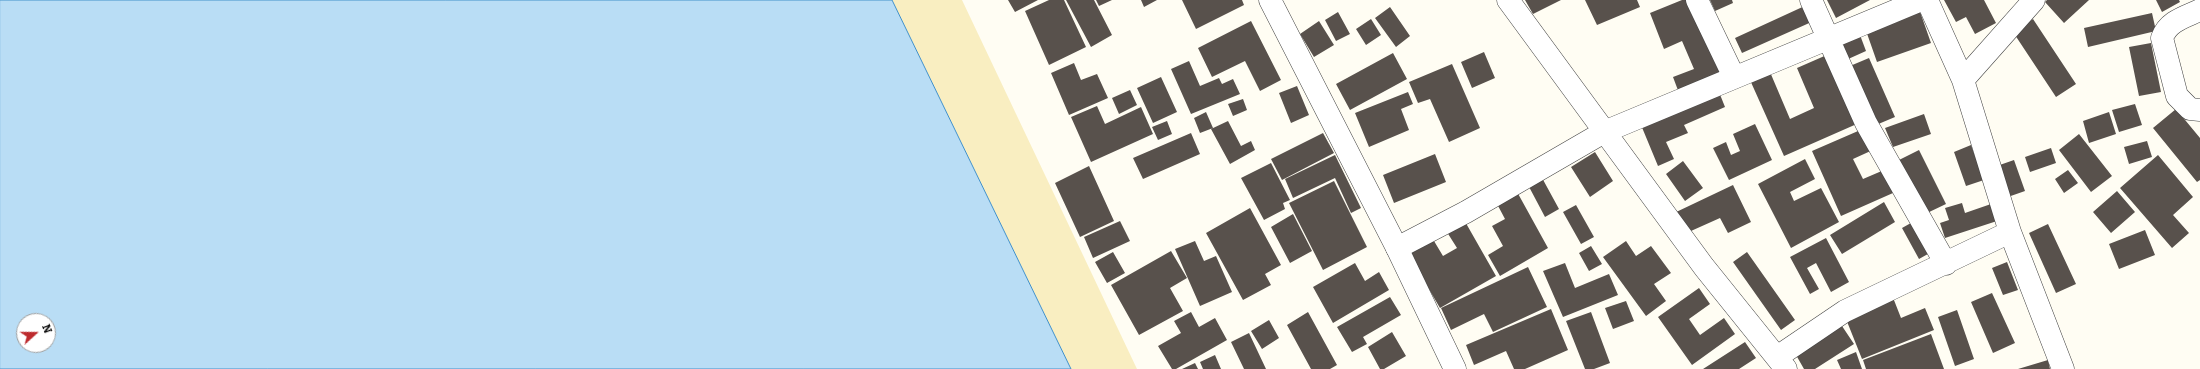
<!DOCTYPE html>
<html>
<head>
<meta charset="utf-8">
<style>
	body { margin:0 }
	#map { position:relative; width:2200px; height:369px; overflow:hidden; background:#fffdf3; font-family:Bitter,serif }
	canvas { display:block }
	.north { position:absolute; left:16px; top:313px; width:40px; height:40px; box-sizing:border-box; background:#fff; border:1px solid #9f9f9f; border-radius:50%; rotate:69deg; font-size:11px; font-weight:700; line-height:16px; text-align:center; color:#101010 }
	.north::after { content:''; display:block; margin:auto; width:14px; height:18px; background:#bd2b2e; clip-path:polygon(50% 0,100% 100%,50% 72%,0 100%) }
</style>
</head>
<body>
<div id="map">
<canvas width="2200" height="369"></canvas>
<div class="north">N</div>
</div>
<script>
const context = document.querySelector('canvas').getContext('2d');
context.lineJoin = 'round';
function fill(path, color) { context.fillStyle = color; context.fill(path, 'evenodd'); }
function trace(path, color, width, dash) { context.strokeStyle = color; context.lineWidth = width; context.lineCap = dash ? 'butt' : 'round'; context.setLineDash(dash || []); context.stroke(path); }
fill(new Path2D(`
	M892 0H962L1137 369H1071Z`), '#f9eec1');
const water = new Path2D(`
	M0 0H892L1071 369H0ZM24 321H48V345H24Z`);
fill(water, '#b9ddf5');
trace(water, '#4291ca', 1);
fill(new Path2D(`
	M1008 0H1038L1015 12Z
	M1049 0H1064L1086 47 1049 65 1025 11Z
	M1066 0H1094L1112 35 1091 47Z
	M1096 0H1112L1099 6Z
	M1141 0H1157L1144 7Z
	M1182 0H1242L1244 5 1196 29Z
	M1525 0H1561L1533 14Z
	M1585 0H1637L1640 7 1597 25Z
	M1682 0H1692L1722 76 1679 93 1673 77 1694 69 1682 41 1664 49 1650 13Z
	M1710 0H1732L1733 3 1715 11Z
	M1827 0H1870L1836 18Z
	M1944 0H1984L1996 23 1975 34 1966 17 1956 22Z
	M2047 0H2089L2064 23 2045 2Z
	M2156 0H2179L2180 2 2162 12Z
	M1809 4 1816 20 1742 53 1735 38Z
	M1918 6 1931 43 1877 62 1864 25Z
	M1390 7 1410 36 1396 47 1375 18Z
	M1338 12 1350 34 1336 41 1325 20Z
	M2152 13 2156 31 2088 47 2084 28Z
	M1371 19 1381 35 1366 45 1356 29Z
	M2033 19 2076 84 2056 97 2013 32Z
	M1251 21 1281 80 1260 91 1245 61 1212 77 1198 48Z
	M1319 21 1334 45 1314 57 1300 34Z
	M1860 35 1866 51 1846 60 1839 43Z
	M2151 43 2161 92 2139 96 2129 47Z
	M1484 52 1495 78 1472 88 1461 62Z
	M1393 53 1407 79 1350 110 1336 84Z
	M1829 54 1859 123 1784 156 1750 80 1770 72 1790 119 1814 108 1797 68Z
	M1869 58 1895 117 1876 125 1850 66Z
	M1189 61 1200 86 1219 78 1222 84 1233 79 1240 94 1191 114 1171 69Z
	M1074 63 1081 80 1097 74 1108 98 1069 115 1051 73Z
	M1452 64 1480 128 1449 142 1430 99 1418 103 1409 82Z
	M1161 77 1177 112 1153 123 1137 88Z
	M1297 86 1309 115 1291 123 1279 93Z
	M1130 90 1137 105 1119 114 1112 98Z
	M1408 92 1413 104 1401 109 1409 130 1369 147 1355 113Z
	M1719 92 1725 107 1684 125 1688 133 1666 142 1674 159 1658 166 1641 125Z
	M1243 99 1247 110 1233 116 1228 104Z
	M2135 104 2142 125 2119 132 2112 110Z
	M1097 106 1105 124 1141 107 1153 134 1091 162 1071 117Z
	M2176 109 2200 138V180L2197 182 2153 128Z
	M1206 112 1213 128 1200 133 1194 118Z
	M2109 112 2116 134 2089 143 2083 121Z
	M1924 114 1931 134 1893 147 1885 128Z
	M1167 121 1172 134 1158 140 1152 127Z
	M1228 121 1241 146 1251 141 1255 150 1230 164 1211 129Z
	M1755 124 1772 160 1729 180 1713 148 1726 142 1731 155 1740 151 1733 134Z
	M1865 128 1875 149 1853 159 1863 179 1884 170 1893 193 1841 216 1812 151Z
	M1191 133 1200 154 1143 179 1133 158Z
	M1323 133 1334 153 1282 180 1271 159Z
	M2079 134 2112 176 2091 192 2059 150Z
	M2147 141 2152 157 2129 164 2124 147Z
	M1971 145 1984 180 1966 186 1954 152Z
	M2051 148 2056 163 2030 172 2025 157Z
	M1919 150 1946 204 1925 214 1899 160Z
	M1595 152 1613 181 1590 197 1571 167Z
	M1435 154 1446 182 1394 203 1383 175Z
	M1335 155 1361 208 1351 213 1335 178 1293 198 1285 179Z
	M2158 155 2193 197 2173 215 2189 233 2172 248 2120 188Z
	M1805 159 1815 179 1790 192 1794 201 1821 188 1839 222 1791 248 1758 184Z
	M2014 160 2025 191 2005 198 1994 167Z
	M1683 161 1703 188 1685 201 1666 174Z
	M1271 163 1290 200 1283 203 1285 209 1264 220 1241 178Z
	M1089 166 1114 221 1080 237 1055 183Z
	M2068 170 2078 183 2064 193 2055 179Z
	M1541 176 1559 209 1545 217 1527 183Z
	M1334 181 1367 247 1323 270 1289 203Z
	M1733 185 1751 222 1728 233 1720 218 1682 235 1672 214Z
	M1516 190 1548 248 1500 276 1488 255 1503 246 1492 226 1505 219 1496 202Z
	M2117 191 2135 212 2111 233 2093 212Z
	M1884 202 1895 222 1842 254 1830 235Z
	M1962 203 1965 213 1991 204 1997 221 1945 238 1940 223 1949 220 1945 208Z
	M1576 205 1594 237 1581 244 1563 212Z
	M1250 208 1281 265 1265 274 1271 285 1243 300 1206 233Z
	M1293 214 1312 251 1290 263 1271 227Z
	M1463 218 1496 276 1440 308 1406 250 1431 236 1443 256 1457 248 1445 229Z
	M1918 219 1935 250 1919 259 1902 228Z
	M1120 221 1130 241 1093 258 1084 237Z
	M2048 224 2076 284 2056 293 2029 233Z
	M2145 230 2155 255 2119 269 2109 244Z
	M1826 238 1849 282 1831 292 1816 263 1807 268 1819 289 1810 294 1790 257Z
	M1195 241 1204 261 1216 256 1232 292 1200 306 1175 249Z
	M1626 241 1636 256 1651 246 1671 273 1654 284 1666 301 1646 316 1603 257Z
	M1591 246 1602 264 1589 271 1579 253Z
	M1171 251 1187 278 1170 288 1183 311 1139 335 1111 285Z
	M1113 252 1125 273 1107 283 1095 262Z
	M1747 252 1795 320 1781 330 1733 262Z
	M2007 262 2018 290 2003 295 1992 268Z
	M1355 263 1365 281 1379 272 1389 290 1333 323 1313 287Z
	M1565 263 1575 288 1609 274 1618 295 1563 317 1543 271Z
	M1528 267 1547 307 1493 332 1484 314 1451 330 1441 308Z
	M1699 288 1710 304 1689 319 1700 335 1724 318 1735 334 1692 365 1658 317Z
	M1992 293 2015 343 1993 353 1971 302Z
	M1892 295 1901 318 1925 308 1934 330 1862 359 1844 314Z
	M1390 297 1401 315 1363 337 1367 344 1352 352 1337 327Z
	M1626 301 1634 321 1613 329 1605 308Z
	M1551 309 1568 350 1525 369H1514L1506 351 1474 365 1466 345Z
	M1957 310 1974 359 1955 366 1938 317Z
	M1191 312 1199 327 1215 318 1227 340 1176 369H1172L1158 346 1181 333 1174 321Z
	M1308 312 1337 365 1330 369H1311L1287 325Z
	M1591 312 1610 363 1594 369H1585L1566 321Z
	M1269 320 1279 338 1262 349 1251 331Z
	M1842 326 1854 344 1815 369H1804L1796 355Z
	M1392 332 1406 356 1384 369H1380L1368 347Z
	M1249 333 1266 369H1244L1231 342Z
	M1931 334 1944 369H1866L1863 360Z
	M1745 342 1756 358 1739 369H1703Z
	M1856 352 1862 369H1841L1837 360Z
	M1215 355 1221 369H1203L1200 362Z
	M2048 360 2050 369H2018Z
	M1195 363 1198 369H1182Z`), '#58514c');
const minor = new Path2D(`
	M1508 0 1704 267 1786 369
	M1697 0 1734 77
	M1811 0 1866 123 1946 264
	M1927 0 1963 80 2010 232 2063 369
	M2200 10C2185 17 2168 21 2162 38L2177 96 2190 109 2200 110
	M1963 80 2034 0
	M1397 248 1466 212 1604 132 1921 0
	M1777 357 1845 311 2010 232`);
const tertiary = new Path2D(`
	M1270 0 1397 248 1455 369`);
trace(minor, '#434343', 23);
trace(tertiary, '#434343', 23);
trace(minor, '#fff', 22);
trace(tertiary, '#fff', 22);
</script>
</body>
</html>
